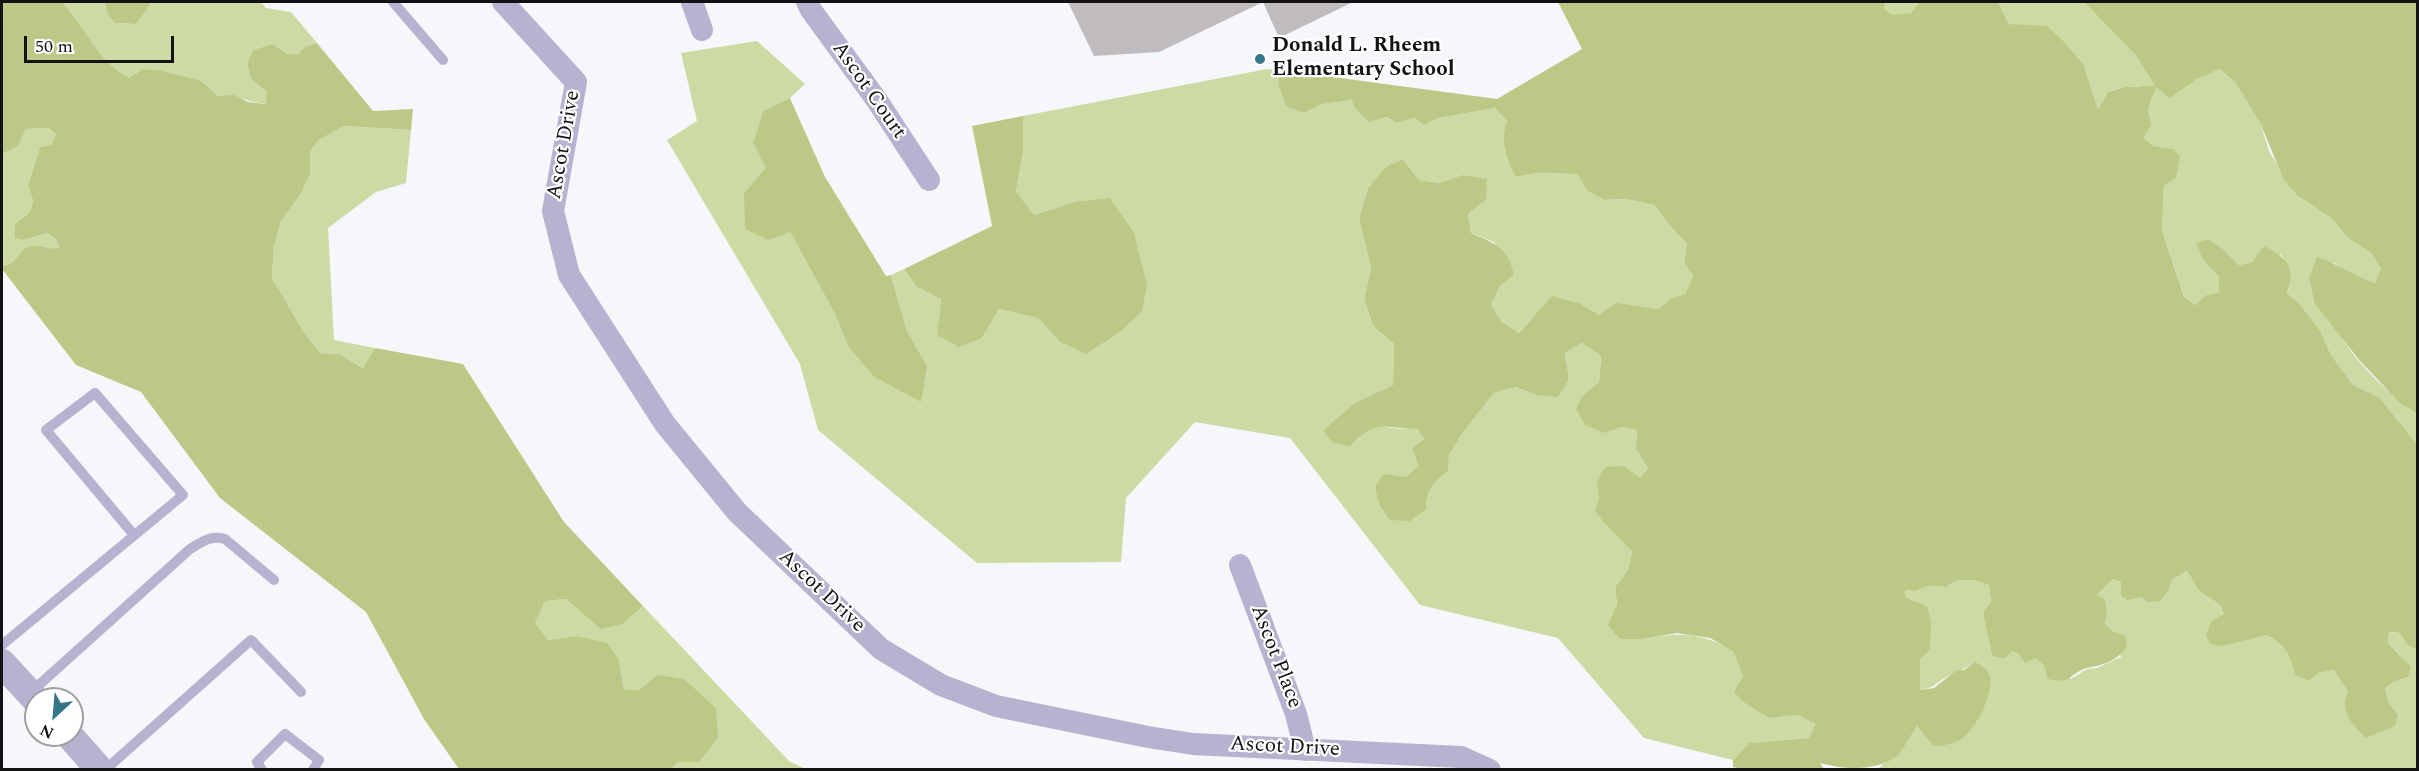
<!DOCTYPE html>
<html>
<head>
<meta charset="utf-8">
<style>
	body { margin:0 }
	#map { position:relative; width:2419px; height:771px; overflow:hidden; background:#f5f7fb; font-family:Spectral,serif }
	canvas { display:block }
	.frame { position:absolute; inset:0; border:3px solid #121214; pointer-events:none }
	.north { position:absolute; left:24px; top:687px; width:60px; height:60px; box-sizing:border-box; background:#fff; border:2px solid #a0a0a1; border-radius:50%; rotate:206deg; font-size:16px; font-weight:700; line-height:24px; text-align:center; color:#121214 }
	.north::after { content:''; display:block; margin:auto; width:21px; height:27px; background:#357689; clip-path:polygon(50% 0,100% 100%,50% 72%,0 100%) }
	.scale { position:absolute; left:24px; top:36px; width:150px; height:27px; box-sizing:border-box; border:3px solid #121214; border-top:0; padding-left:8px; font-size:18px; line-height:21px; white-space:nowrap; color:#121214; -webkit-text-stroke:4px #fff; paint-order:stroke }
</style>
</head>
<body>
<div id="map">
<canvas width="2419" height="771"></canvas>
<div class="frame"></div>
<div class="north">N</div>
<div class="scale">50 m</div>
</div>
<script>
const context = document.querySelector('canvas').getContext('2d');
context.lineJoin = 'round';
function fill(path, color) { context.fillStyle = color; context.fill(path, 'evenodd'); }
function trace(path, color, width, dash) { context.strokeStyle = color; context.lineWidth = width; context.lineCap = dash ? 'butt' : 'round'; context.setLineDash(dash || []); context.stroke(path); }
function write(font, color, halo, rows, align = 'center') {
  context.font = font + ' Spectral,serif'; context.lineWidth = 4.5; context.setLineDash([]); context.textBaseline = 'middle'; context.strokeStyle = halo; context.fillStyle = color; for (const [text, x, y, turn = 0] of rows) {
    context.save(); context.translate(x, y); context.rotate((+turn || 0) * Math.PI / 180); context.textAlign = isNaN(turn) ? turn : align; if (halo) context.strokeText(text, 0, 0); context.fillText(text, 0, 0); context.restore();
  }
}
fill(new Path2D(`
	M64 2H105L107 14 115 23 135 24 150 5 149 2H261L266 8 291 12 317 43 306 46 298 56 288 54 272 44 253 50 247 63 251 79 267 92V104C247 102 237 95 218 96L202 81 160 70 143 69 129 78C95 58 89 33 64 5Z
	M1886 2H1919L1911 13 1892 16 1884 9Z
	M1998 2H2084L2137 57 2156 87 2195 80 2220 69 2235 82 2260 123 2270 153 2298 196 2331 218 2347 237 2372 254 2381 269 2376 283 2353 276 2333 262C2334 277 2337 326 2342 337 2354 361 2395 400 2417 413V444L2379 397 2353 385 2331 355 2320 330 2299 303 2287 293C2293 277 2291 268 2281 255L2239 265 2224 250 2203 260 2219 277V294L2206 295 2195 305 2184 297 2162 231 2164 185 2173 149 2153 146 2144 138C2155 116 2148 108 2139 86L2120 88 2108 92 2098 109 2084 65 2027 26 2009 24Z
	M757 41 805 84 790 98 763 111 753 143 767 168 744 193 790 232 835 314 849 348 873 376 927 366 907 331 891 275 904 269 917 287 941 299 937 335 982 338 999 309 1038 318 1059 341 1074 202 1034 215 1016 191 1023 152V116L1267 69 1280 70 1278 84 1303 113 1323 104 1352 100 1397 123 1414 118 1424 125 1439 118 1495 108 1507 121 1516 177 1535 173 1577 174 1587 191 1604 200 1626 199 1654 205 1671 227 1687 244 1684 263 1693 276 1685 294 1671 298 1658 309 1639 307 1599 315 1581 304 1532 318 1519 333 1501 321 1491 305 1500 286 1514 275 1494 242 1471 233 1468 214 1486 200 1462 175 1439 183 1419 180 1403 159 1385 167 1368 188 1359 218 1371 268 1364 299 1373 326 1394 344 1393 385 1356 402 1323 430 1363 432 1375 426 1402 429 1418 428 1424 439 1412 448 1418 466 1406 477 1426 509C1427 488 1433 484 1448 471L1449 455 1462 434 1494 393 1516 387 1536 395 1569 379 1565 353 1582 343 1601 356 1599 382 1583 395 1620 427 1637 430 1636 449 1648 468 1640 478 1598 482C1600 511 1612 531 1632 552L1628 570 1615 587 1617 605 1643 639C1682 632 1698 632 1733 650L1743 676 1769 718 1797 715 1817 724 1810 738 1749 743 1733 760 1644 738 1558 638 1420 605 1290 438 1195 422 1126 498 1121 562 977 563 818 430 800 364 667 140 697 121 681 53Z
	M344 126 411 130 406 183 376 192 328 228 334 340 375 348 364 368 340 354 320 353 305 334 272 278 274 247 281 221 302 192 310 174V151L319 140Z
	M48 128 56 134 51 145 40 147 28 185 33 201 29 213 15 224 24 240 47 233 57 240 59 249 50 250 38 246 21 252C17 261 12 267 2 265V154L18 146 26 129Z
	M2187 571 2199 591 2219 604 2224 615 2248 639 2267 635C2285 645 2291 655 2296 675L2309 681 2319 673 2334 670 2348 692 2398 715 2388 702 2385 688 2394 682 2408 677 2401 656 2388 643 2389 632 2400 633 2408 644 2417 650V769L1874 770 1879 768 1908 739 1917 726 1933 746 1975 662C1966 669 1955 672 1945 678 1933 685 1936 687 1920 690V659L1927 606 1905 597V590L1916 591 1928 586 1946 587 1958 580H1974L1989 585 1991 601 1983 613 1992 656 2012 651 2035 658 2071 679 2087 669 2097 668 2121 657 2113 632 2105 624 2107 613 2097 595 2113 579 2168 591 2173 579Z
	M566 599 583 612 623 624 643 606 790 762 806 769H669L678 762 657 675 639 690H624L619 660 576 636 548 640 534 621 545 601Z`), '#cedaa4');
fill(new Path2D(`
	M2 2H64V5C89 32 95 58 129 78L143 69 160 70 202 81 218 96 234 95 248 102 266 104 267 92 251 79 247 63 253 50 272 44 288 54 298 55 306 46 317 43 373 111 413 109 411 130 344 126 319 140 310 151V174L302 192 281 221 274 247 272 278 305 334 320 353 340 354 363 368 375 348 463 364 564 522 643 606 623 624 601 629 566 599 545 601 535 622 548 640 576 636 607 643 619 660 624 690H639L657 675 684 679 716 708 718 738 699 762H678L669 770 459 769 424 719 366 612 220 498 141 392 76 365 2 269V265C18 267 16 251 29 247 39 243 49 251 59 248L57 240 47 233 24 240 15 238V224L29 213 33 201 28 185 40 147 51 145 56 134 48 128 26 129 18 146 2 154Z
	M105 2H149L150 5 136 24 115 23 107 14Z
	M1558 2H1886L1884 9 1892 15 1911 13 1919 2H1998L2009 24 2047 26 2064 42 2084 65 2098 109 2108 92 2125 87 2155 86 2137 57 2084 2H2417V413L2400 403 2360 361 2315 304 2309 278 2317 257C2338 264 2355 276 2375 283L2381 269 2372 254 2347 237 2331 218 2298 196 2284 180 2260 123 2235 82 2220 69 2195 80 2170 98 2156 87 2148 108 2151 124 2144 138 2153 146 2174 149 2180 157 2176 178 2164 185 2162 231 2184 297 2195 305 2206 295 2219 293V277L2203 260 2196 243 2208 239 2224 250 2239 265 2252 262 2264 246C2286 257 2297 267 2287 293L2299 303 2320 330 2331 355 2353 385 2379 397 2417 444V650L2408 645 2400 633 2389 632 2388 643 2411 667 2408 677 2394 682 2385 688 2388 702 2398 715 2395 726 2366 738C2352 724 2339 711 2348 692L2334 670 2319 673 2309 681 2295 675C2291 655 2285 645 2267 635L2223 646 2210 644 2206 635 2211 622 2224 614 2219 604 2199 591 2187 571 2173 579 2168 591 2160 601 2148 602 2141 597 2127 600 2121 595V582L2113 579 2097 595 2105 600 2107 613 2105 624 2113 632 2125 635 2127 646C2118 661 2103 665 2087 668 2069 673 2073 685 2048 679L2044 665 2035 658 2025 663 2019 654 2012 651 2005 658 1992 656 1983 613 1991 601 1989 585 1974 580H1958L1946 587 1928 586 1916 591 1905 590V597L1927 606 1931 621 1930 650 1920 659V690L1934 688 1957 670H1964L1975 662C1981 665 1986 668 1989 674 1996 691 1975 731 1960 740 1951 744 1942 746 1933 746L1917 726C1910 736 1904 749 1896 757 1875 771 1845 770 1820 763L1824 769 1747 770 1733 767V760L1749 743 1809 738 1816 724 1797 715 1769 718 1745 703 1734 692 1743 676 1733 651 1710 638 1677 633 1643 639H1620L1608 625 1617 605 1615 587 1628 570 1632 552 1601 519 1595 510 1599 498 1597 482 1605 467 1624 466 1640 478 1648 468 1636 449 1637 430 1620 427 1605 433 1585 425 1576 409 1583 395 1599 382 1601 356 1582 343 1565 353 1569 379 1558 397 1536 395 1516 387 1494 393 1462 434 1449 455 1448 471C1433 484 1427 488 1426 509L1410 521 1390 520 1380 506 1375 488 1383 474 1406 477 1418 466 1412 448 1424 439 1418 429C1382 429 1377 418 1350 446L1333 443 1323 430 1356 402 1393 385 1394 344 1373 326 1364 299 1371 268 1359 218 1368 188 1385 167 1403 159 1419 180 1439 183 1462 175 1487 179 1486 200 1468 214 1471 233C1496 244 1508 247 1514 275L1500 286 1491 305 1501 321 1519 333 1552 296 1581 304 1599 315 1616 303 1658 309 1671 298 1685 294 1693 276 1684 263 1687 244 1671 227 1654 205 1626 199 1604 200 1587 191 1577 174 1536 173 1516 177C1506 156 1500 144 1507 121L1495 108 1439 118 1424 125 1414 118 1397 123 1386 117 1369 122 1355 108 1352 100 1323 104 1303 113 1286 106 1278 84 1280 70 1497 99 1582 49Z
	M790 98 825 177 886 276 891 275 907 331 927 366 921 402 873 376 849 348 835 314 790 232 768 240 745 229 744 193 766 168 753 143 763 111Z
	M1023 116V152L1016 191 1034 215 1074 202 1110 198 1134 233 1147 285 1142 311 1121 331 1086 354 1059 341 1038 318 999 309 982 338 959 347 937 335 941 299 917 287 904 269 992 226 972 126Z`), '#bcc986');
fill(new Path2D(`
	M1068 2H1353L1279 38 1263 2 1159 52 1094 56Z`), '#bfbbbe');
trace(new Path2D(`
	M393 2 443 60
	M2 645 183 495 95 393 46 430 134 535
	M30 693 190 549C202 542 210 535 225 539L274 580
	M105 770 251 640 301 692
	M262 770 257 762 285 734 319 760 313 770`), '#b6b2cf', 10);
trace(new Path2D(`
	M503 2 576 82 553 211 569 275 665 424 737 512 881 649 941 685 996 706 1148 737 1193 744 1461 757 1490 770
	M692 2 702 30
	M807 2 811 10 876 99 929 180
	M1240 565 1296 714 1305 750`), '#b6b2cf', 22);
trace(new Path2D(`
	M2 663 36 700
	M69 735 100 770`), '#b6b2cf', 28);
for (const [x, y, r, color] of [
	[1260,59,6,"#357689"]
]) { const dot = new Path2D(); dot.arc(x, y, r, 0, 2 * Math.PI); context.fillStyle = color; context.fill(dot); trace(dot, '#fff', 2); }
write('bold 21px', '#121214', '#fff', [
	["Donald L. Rheem",1272,47],
	["Elementary School",1272,71]
], 'left');
write('21px', '#121214', '#fff', [
	["Ascot Court",868,91,55],
	["Ascot Drive",565,145,-80],
	["Ascot Drive",821,592,43],
	["Ascot Place",1275,657,69],
	["Ascot Drive",1285,748,3]
]);
</script>
</body>
</html>
